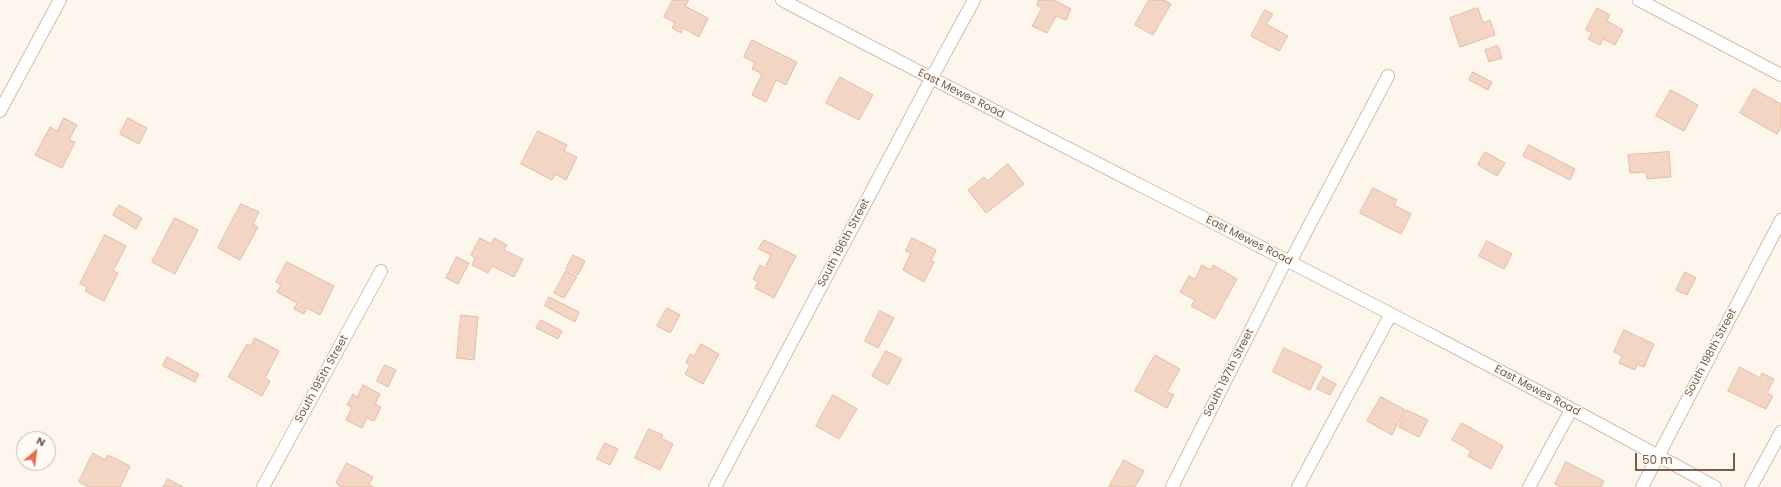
<!DOCTYPE html>
<html>
<head>
<meta charset="utf-8">
<style>
	body { margin:0 }
	#map { position:relative; width:1781px; height:487px; overflow:hidden; background:#fdf6ec; font-family:Poppins,sans-serif }
	canvas { display:block }
	.north { position:absolute; left:16px; top:431px; width:40px; height:40px; box-sizing:border-box; background:#fffaf3; border:1px solid #cabbb1; border-radius:50%; rotate:28deg; font-size:11px; font-weight:700; line-height:16px; text-align:center; color:#7a5c4d }
	.north::after { content:''; display:block; margin:auto; width:14px; height:18px; background:#e76f51; clip-path:polygon(50% 0,100% 100%,50% 72%,0 100%) }
	.scale { position:absolute; left:1635px; top:453px; width:100px; height:18px; box-sizing:border-box; border:2px solid #7a5c4d; border-top:0; padding-left:5px; font-size:12px; line-height:14px; white-space:nowrap; color:#7a5c4d; -webkit-text-stroke:3px #fffaf3; paint-order:stroke }
</style>
</head>
<body>
<div id="map">
<canvas width="1781" height="487"></canvas>
<div class="north">N</div>
<div class="scale">50 m</div>
</div>
<script>
const context = document.querySelector('canvas').getContext('2d');
context.lineJoin = 'round';
function fill(path, color) { context.fillStyle = color; context.fill(path, 'evenodd'); }
function trace(path, color, width, dash) { context.strokeStyle = color; context.lineWidth = width; context.lineCap = dash ? 'butt' : 'round'; context.setLineDash(dash || []); context.stroke(path); }
function write(font, color, halo, rows, align = 'center') {
  context.font = font + ' Poppins,sans-serif'; context.lineWidth = 3; context.setLineDash([]); context.textBaseline = 'middle'; context.strokeStyle = halo; context.fillStyle = color; for (const [text, x, y, turn = 0] of rows) {
    context.save(); context.translate(x, y); context.rotate((+turn || 0) * Math.PI / 180); context.textAlign = isNaN(turn) ? turn : align; if (halo) context.strokeText(text, 0, 0); context.fillText(text, 0, 0); context.restore();
  }
}
const building = new Path2D(`
	M673 0H689L685 6 708 18 699 37 683 28 681 33 672 28 675 23 664 17Z
	M1039 0H1054L1071 9 1066 20 1056 16 1047 33 1032 26 1042 8 1037 5Z
	M1149 0H1164L1171 4 1153 35 1135 25Z
	M1478 8 1483 23 1490 20 1495 35 1460 47 1450 18Z
	M1597 8 1610 15 1607 21 1623 30 1615 45 1603 39 1600 45 1588 39 1592 33 1586 30Z
	M1265 10 1273 14 1266 24 1288 36 1279 51 1251 36Z
	M752 40 797 62 786 85 776 80 766 102 752 95 762 74 752 69 755 63 744 57Z
	M1498 46 1502 58 1489 62 1485 50Z
	M1473 72 1492 82 1488 90 1469 80Z
	M840 77 873 95 859 120 826 103Z
	M1754 89 1781 104V127L1777 134 1740 113Z
	M1671 90 1698 105 1684 131 1656 116Z
	M64 118 77 125 69 140 75 142 62 168 35 155 50 127 57 131Z
	M128 118 147 128 139 144 120 134Z
	M538 131 567 145 564 151 577 157 566 180 555 174 552 180 521 164Z
	M1529 145 1575 169 1570 180 1523 156Z
	M1485 152 1505 163 1497 176 1478 165Z
	M1669 152 1671 177 1647 179 1646 172 1630 173 1628 155Z
	M1008 164 1024 184 986 213 968 190 984 177 987 181Z
	M1373 188 1397 200 1394 205 1411 214 1401 234 1360 213Z
	M241 204 259 212 253 224 258 227 240 260 218 248Z
	M119 205 142 218 136 229 113 215Z
	M175 218 198 230 175 274 152 262Z
	M105 235 126 246 113 271 118 273 104 301 85 291 87 287 80 284Z
	M480 238 491 244 494 238 507 245 504 250 523 259 514 277 492 266 488 273 472 265 475 258 471 255Z
	M912 238 936 250 931 261 934 262 924 282 903 270 911 253 906 251Z
	M764 240 796 256 774 298 755 288 758 282 753 279 760 265 765 268 771 255 759 249Z
	M1487 241 1512 254 1504 269 1479 256Z
	M573 255 585 261 578 275 566 269Z
	M457 257 469 263 458 284 446 278Z
	M287 262 334 286 320 315 307 308 304 314 294 309 297 303 277 292 281 285 276 282Z
	M1202 265 1211 270 1213 265 1237 279 1215 319 1191 306 1195 300 1180 292 1189 276 1195 279Z
	M566 271 577 277 564 298 554 293Z
	M1685 272 1696 278 1687 295 1676 290Z
	M549 297 579 312 575 322 545 306Z
	M667 308 680 315 670 333 657 326Z
	M880 311 894 318 878 348 865 341Z
	M461 315 478 317 474 360 457 358Z
	M541 320 562 331 558 339 536 328Z
	M1624 330 1654 344 1644 367 1637 364 1635 370 1619 363 1622 356 1614 352Z
	M255 338 279 351 265 378 270 381 262 396 228 377 247 344 251 346Z
	M701 344 719 354 703 384 685 374 690 365 686 363 690 354 694 356Z
	M1284 348 1322 366 1310 390 1273 372Z
	M886 351 902 359 888 385 872 376Z
	M1155 355 1180 369 1167 392 1174 395 1167 408 1135 391Z
	M167 357 199 374 195 382 163 366Z
	M385 365 396 370 388 387 377 381Z
	M1740 367 1760 378 1762 373 1774 379 1767 393 1773 396 1766 409 1728 391Z
	M1323 377 1336 384 1330 395 1317 389Z
	M363 385 380 394 375 404 381 407 374 421 367 418 362 428 346 420 352 407 347 405 353 394 357 397Z
	M833 395 857 409 839 439 816 426Z
	M1381 397 1405 410 1392 435 1367 421Z
	M1407 410 1428 420 1419 437 1399 427Z
	M1462 423 1503 446 1491 469 1468 456 1471 451 1452 440Z
	M649 429 663 435 661 438 673 444 660 470 635 458Z
	M605 443 618 449 610 465 597 459Z
	M93 453 105 460 108 455 130 466 120 487H89L79 482Z
	M1124 460 1144 471 1135 487H1109Z
	M1566 462 1604 481 1601 487H1561L1555 484Z
	M347 463 373 477 369 484 374 487H341L336 483Z
	M168 479 183 487H163Z`);
fill(building, '#f3d5c3');
trace(building, '#e6bba3', 1);
const street = new Path2D(`
	M782 0C1092 164 1408 317 1715 487
	M1639 0 1781 75
	M0 111 60 0
	M1290 262 1388 76
	M263 487 381 271
	M715 487 931 79 974 0
	M1172 487 1286 260
	M1298 487 1391 314
	M1529 487 1571 410
	M1642 487 1781 220
	M1751 487 1781 432`);
trace(street, '#d1beb0', 14);
trace(street, '#fff', 12);
write('11px', '#7a5c4d', '#fffaf3', [
	["East Mewes Road",961,94,27],
	["East Mewes Road",1249,241,27],
	["South 196th Street",844,243,-62],
	["South 198th Street",1711,353,-62],
	["South 197th Street",1229,373,-63],
	["South 195th Street",322,379,-61],
	["East Mewes Road",1537,391,28]
]);
</script>
</body>
</html>
